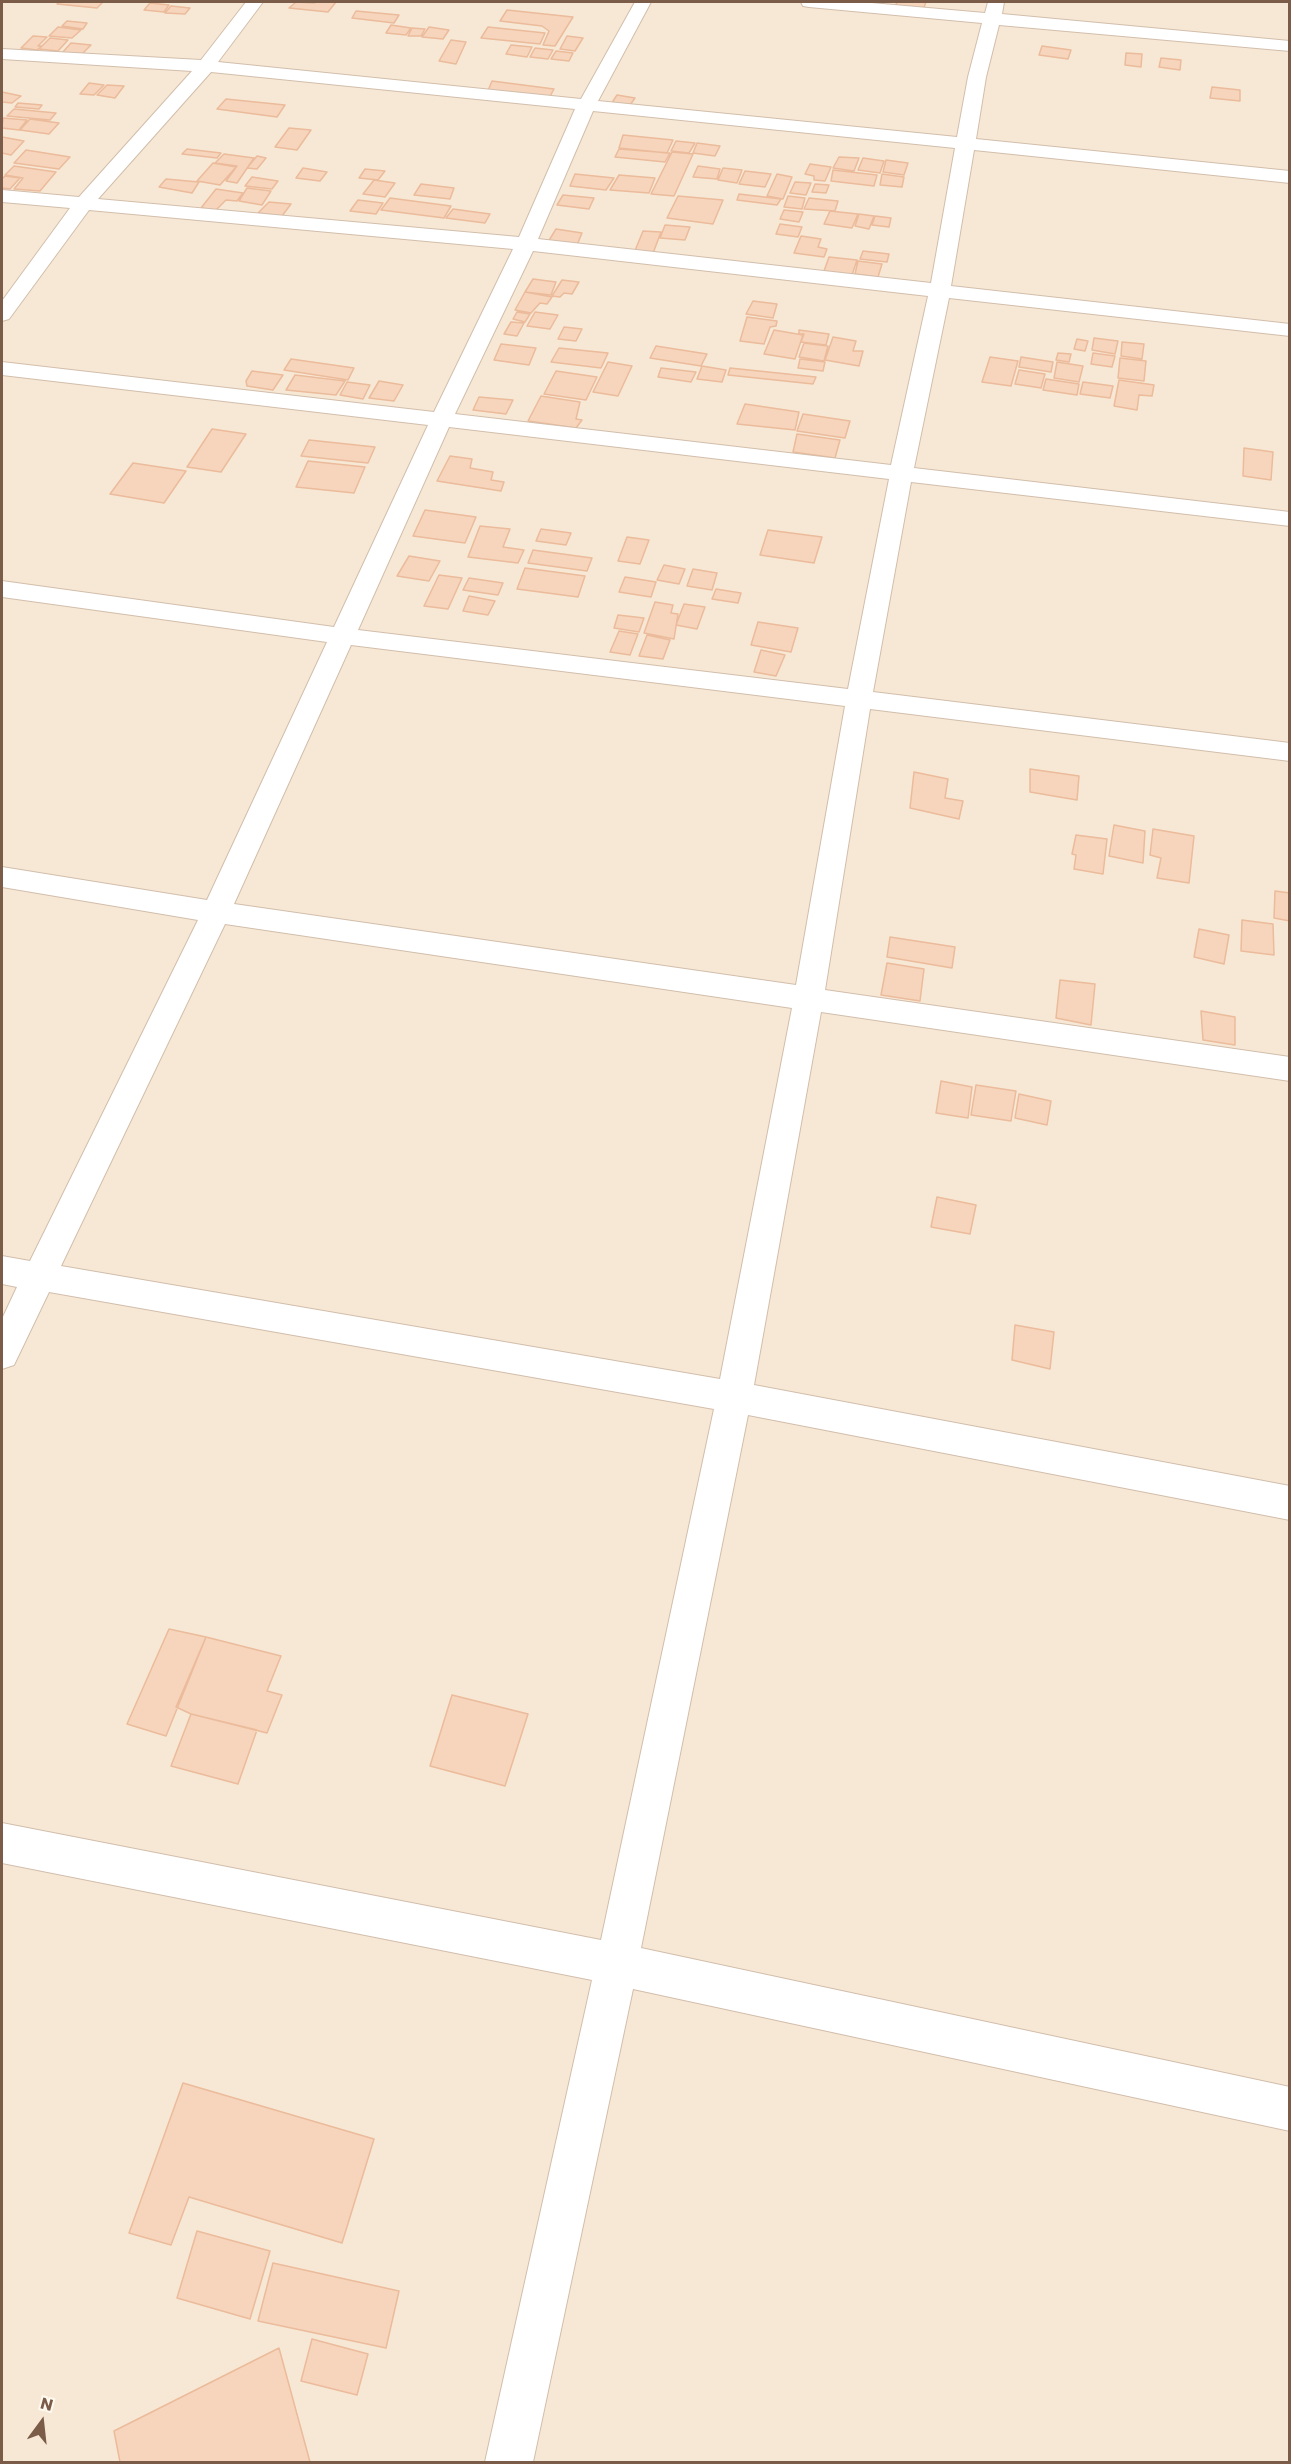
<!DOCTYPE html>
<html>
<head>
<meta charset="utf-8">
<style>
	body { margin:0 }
	#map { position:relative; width:1291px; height:2464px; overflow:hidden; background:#fef6e8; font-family:Poppins,sans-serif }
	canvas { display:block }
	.frame { position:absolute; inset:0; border:3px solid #7b5c48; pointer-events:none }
	.north { position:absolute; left:12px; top:2392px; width:60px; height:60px; -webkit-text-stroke:4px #fff9f0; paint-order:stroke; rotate:15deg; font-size:16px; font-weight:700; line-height:24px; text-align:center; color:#7b5c48 }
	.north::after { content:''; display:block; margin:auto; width:21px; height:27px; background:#7b5c48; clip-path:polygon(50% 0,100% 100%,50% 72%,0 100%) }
</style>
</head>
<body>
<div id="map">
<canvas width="1291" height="2464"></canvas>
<div class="frame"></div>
<div class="north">N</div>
</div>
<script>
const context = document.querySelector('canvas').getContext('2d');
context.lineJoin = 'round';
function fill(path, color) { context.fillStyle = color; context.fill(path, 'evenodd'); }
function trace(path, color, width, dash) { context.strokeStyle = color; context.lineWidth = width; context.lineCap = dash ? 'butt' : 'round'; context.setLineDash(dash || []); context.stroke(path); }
fill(new Path2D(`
	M2 2H1289V2462H2Z`), '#f7e8d5');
const building = new Path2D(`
	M59 2H103L97 8 57 4Z
	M296 2 314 3 316 2H336L328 12 289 8Z
	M897 2H926L923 10 895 7Z
	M150 3 169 5 164 12 144 10Z
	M171 6 190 8 185 14 165 13Z
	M507 10 573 17 555 46 543 45 549 31 542 26 500 21Z
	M356 11 399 15 394 23 352 18Z
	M67 21 87 23 83 29 62 26Z
	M391 25 411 28 406 35 386 33Z
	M58 27 81 30 72 38 49 36Z
	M429 27 449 30 443 39 422 37Z
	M488 27 545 33 540 44 481 38Z
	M412 28 425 29 421 36H408Z
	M33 36 47 37 38 46H42L37 50 21 48Z
	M567 36 583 38 575 51 560 49Z
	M50 38 68 40 58 51 39 49Z
	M451 40 466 42 456 64 439 61Z
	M71 43 91 45 81 55 62 53Z
	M511 45 532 47 527 57 506 54Z
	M1042 46 1071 50 1068 59 1039 55Z
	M535 48 553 50 548 59 530 57Z
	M556 51 573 53 569 61 551 59Z
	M1126 53 1142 54 1141 67 1125 65Z
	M1161 58 1181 60 1180 70 1159 67Z
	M492 81 554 89 548 100 487 93Z
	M89 83 104 85 94 95 80 94Z
	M107 85 124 86 115 98 97 95Z
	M1212 87 1240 90V101L1210 98Z
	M2 93V92L21 96 12 103 2 102Z
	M617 95 635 98 628 108 617 107 613 101Z
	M226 99 285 105 277 117 217 109Z
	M18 103 42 105 39 109 15 107Z
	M14 109 56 113 50 120 7 116Z
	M3 118 27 120 19 130 2 128Z
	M30 119 59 123 49 134 20 130Z
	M289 128 311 130 297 150 275 147Z
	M623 135 673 140 667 153 619 148Z
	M2 137 24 141 11 155 2 153Z
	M676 141 695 143 689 153 671 151Z
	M697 143 720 146 715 156 693 153Z
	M187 149 221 153 217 158 182 154Z
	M619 149 670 153 665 162 615 157Z
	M26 150 70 157 59 169 14 163Z
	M672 152 693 154 674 196 651 194Z
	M224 154 254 158 237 183 226 181 237 166 215 163Z
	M257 156 266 158 257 169 247 168Z
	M839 157 859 158 854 171 833 168Z
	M863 158 884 161 880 173 858 170Z
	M886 160 908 163 904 175 883 172Z
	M213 163 236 167 220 185 197 181Z
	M810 164 831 167 825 181 814 180V176L805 174Z
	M14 166 56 172 40 191 14 189 23 178 5 175Z
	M698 166 720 169 717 179 693 177Z
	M303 168 327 172 320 181 296 178Z
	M723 168 742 170 737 183 718 180Z
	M365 169 385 171 378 180 359 178Z
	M833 170 877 175 874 186 831 181Z
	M745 171 771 174 765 187 739 184Z
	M575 174 614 178 606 190 570 186Z
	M777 174 792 177 783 199 767 196Z
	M882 174 904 177 902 187 880 185Z
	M619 175 655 178 649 193 610 190Z
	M5 176 20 178 10 189 2 188V179Z
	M252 177 278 181 272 189 245 186Z
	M166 179 199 182 192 193 159 187Z
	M374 180 395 183 385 197 363 194Z
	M795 182 811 183 806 195 790 193Z
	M421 184 454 188 450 199 414 195Z
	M815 184 829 185 826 193 812 192Z
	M247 188 271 191 262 205 239 201Z
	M216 189 243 193 237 201 226 200 216 210 201 208Z
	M739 194 781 199 777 205 737 200Z
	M563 195 594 198 589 209 557 205Z
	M678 196 723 200 713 224 667 218Z
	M788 196 805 198 802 209 784 207Z
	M390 198 451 206 444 218 381 210Z
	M809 198 838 201 835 211 804 209Z
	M358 200 383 203 376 214 350 211Z
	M269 202 291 204 282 216 258 213Z
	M453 209 490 214 485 223 446 218Z
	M784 210 803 212 799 222 780 219Z
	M830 211 858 214 852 228 824 224Z
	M859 214 874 216 869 229 855 226Z
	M875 216 891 218 889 227 872 225Z
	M780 224 802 227 798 237 776 234Z
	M665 225 690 227 685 240 660 238Z
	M556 229 582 233 577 245 548 242Z
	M643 231 661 232 652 256 634 253Z
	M801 236 821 239 818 247 827 249 824 257 794 253Z
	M863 251 889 254 887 262 860 259Z
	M829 257 857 260 852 275 824 271Z
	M858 261 882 264 878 277 855 274Z
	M533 279 556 282 551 295 525 292Z
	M562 280 579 282 572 294 564 293 560 297 552 296Z
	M525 292 552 297 547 304 540 303 531 313 515 310Z
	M753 301 777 304 773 318 746 314Z
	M517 312 530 314 525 322 513 319Z
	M535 312 558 315 550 329 527 326Z
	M747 317 777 321 776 326 770 327 764 344 740 341Z
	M511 322 524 323 517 336 504 334Z
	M564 327 582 329 576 341 558 339Z
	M774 330 803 335 795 359 764 354Z
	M799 330 829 334 826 345 801 342 804 334H799Z
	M833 337 856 341 853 351H863L859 366 825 360Z
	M1094 338 1118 341 1115 354 1092 350Z
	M1077 339 1088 341 1085 351 1074 349Z
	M1122 342 1144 344 1142 359 1121 356Z
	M804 343 828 346 824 361 799 357Z
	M501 344 536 348 529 365 494 360Z
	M656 346 707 354 701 366 650 358Z
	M559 348 608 353 601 368 551 362Z
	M1058 353 1071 354 1069 362 1056 360Z
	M1093 353 1115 356 1112 367 1091 364Z
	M990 357 1018 361 1011 386 982 382Z
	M1021 357 1053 362 1051 372 1019 367Z
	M1120 358 1146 361 1144 381 1118 378Z
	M291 359 354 368 348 380 284 370Z
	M800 359 825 362 823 371 798 368Z
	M608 362 632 366 618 396 593 392Z
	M1057 362 1083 366 1079 382 1054 378Z
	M702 366 726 370 722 382 697 379Z
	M661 368 696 372 691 382 658 377Z
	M730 368 816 377 813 384 728 375Z
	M1019 370 1045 374 1041 388 1015 384Z
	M252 371 283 375 273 390 247 386 246 381Z
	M556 371 597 377 586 400 544 394Z
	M295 375 345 381 336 395 286 390Z
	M1046 379 1079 384 1077 395 1043 390Z
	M1119 380 1154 385 1152 396 1139 395 1137 410 1114 406Z
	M379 381 403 385 394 401 369 398Z
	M347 382 370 385 363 399 340 395Z
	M1083 382 1113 386 1110 398 1080 394Z
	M541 396 580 402 576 419 582 420 576 428 528 421Z
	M479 397 513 400 506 414 473 410Z
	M745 404 799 412 795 430 737 424Z
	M803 414 850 421 845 438 797 431Z
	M212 429 246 434 221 472 187 467Z
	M797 434 840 440 835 458 793 452Z
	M309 440 375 447 368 463 301 456Z
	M1244 448 1273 452 1271 480 1243 476Z
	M450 456 472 459 470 468 493 472 491 480 504 482 501 491 437 481Z
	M308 461 365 467 354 493 296 487Z
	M133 463 186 471 164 503 110 494Z
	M425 510 476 517 465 543 413 536Z
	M480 526 510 529 503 547 524 550 518 563 468 557Z
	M541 529 571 533 566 545 536 541Z
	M768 530 822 537 814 563 760 555Z
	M627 537 649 540 640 564 618 561Z
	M533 550 592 558 587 571 528 563Z
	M409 556 440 561 429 581 397 576Z
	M664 565 685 569 679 584 657 580Z
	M525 568 585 576 578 597 517 589Z
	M693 569 717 573 712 590 687 586Z
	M439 575 462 578 448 609 424 606Z
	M625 577 656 582 651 597 619 592Z
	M469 578 503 583 498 595 463 590Z
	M716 589 741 593 738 603 712 599Z
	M469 596 495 601 488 615 463 611Z
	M655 602 673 605 671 613 678 614 674 639 644 633Z
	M684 604 705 607 697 629 676 625Z
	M618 615 644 618 639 632 614 628Z
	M758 622 798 628 791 652 751 645Z
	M619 631 638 634 630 655 610 652Z
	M647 635 670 640 663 659 639 656Z
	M761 650 785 655 776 676 754 672Z
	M1030 769 1079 776 1077 800 1030 792Z
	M914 772 948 779 945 798 963 801 959 819 910 808Z
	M1114 825 1145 831 1143 863 1109 856Z
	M1153 829 1194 836 1189 883 1157 878 1161 858 1150 855Z
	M1076 835 1107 839 1103 874 1074 869 1076 855 1072 854Z
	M1275 891 1290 893V921L1274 918Z
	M1242 920 1273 924 1274 955 1241 951Z
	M1199 929 1229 935 1224 964 1194 957Z
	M890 937 955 947 952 968 887 957Z
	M887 963 924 969 920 1001 881 995Z
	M1060 980 1095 984 1091 1025 1056 1018Z
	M1201 1011 1235 1017V1045L1203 1040Z
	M941 1081 972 1087 968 1118 936 1113Z
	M976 1085 1016 1091 1011 1121 971 1115Z
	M1019 1094 1051 1101 1047 1125 1015 1118Z
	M937 1197 976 1205 970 1234 931 1227Z
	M1015 1325 1054 1332 1050 1369 1012 1360Z
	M169 1629 206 1637 166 1736 127 1724Z
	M206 1637 281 1656 267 1691 282 1695 267 1733 191 1714 176 1707Z
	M452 1695 528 1714 505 1786 430 1766Z
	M191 1714 257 1730 238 1784 171 1766Z
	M183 2083 374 2139 342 2243 189 2197 171 2245 129 2233Z
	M197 2231 270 2251 250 2319 177 2298Z
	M273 2263 399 2291 386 2348 258 2321Z
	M312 2339 368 2354 357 2395 301 2381Z
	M279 2348 310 2462H120L114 2431Z`);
fill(building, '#f6d5bc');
trace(building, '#ebbb9b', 1.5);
const minor = new Path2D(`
	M246 2H263L218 62 581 99 635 2H651L598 101 957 137 968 77 982 23 809 7 803 6 801 2H860L985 13 988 2H1004L1002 14 1290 41V51L999 25 986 77 976 139 1290 171V183L974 150 951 286 1290 324V336L949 298 914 468 1290 512V526L911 482 873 692 1290 743V761L870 709 825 990 1290 1057V1081L821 1012 754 1385 1290 1486V1520L748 1415 641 1948 1290 2087V2131L633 1989 533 2462H485L592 1980 2 1863V1823L601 1940 714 1409 49 1292 14 1365 2 1369V1319L17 1287 2 1284V1256L30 1261 198 920 2 887V867L207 900 327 642 2 597V581L334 627 428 425 2 375V362L434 412 513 249 89 210 9 319 2 321V301L70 208 2 202V190L79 197 192 71 2 59V49L201 60ZM211 72 575 109 519 237 98 199ZM593 111 955 148 931 283 538 239ZM533 251 928 296 891 465 455 414ZM449 427 889 479 848 689 358 630ZM351 645 845 706 796 985 234 904ZM225 924 792 1008 720 1379 61 1266Z`);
trace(minor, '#d2beab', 2);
fill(minor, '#fff');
</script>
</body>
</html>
